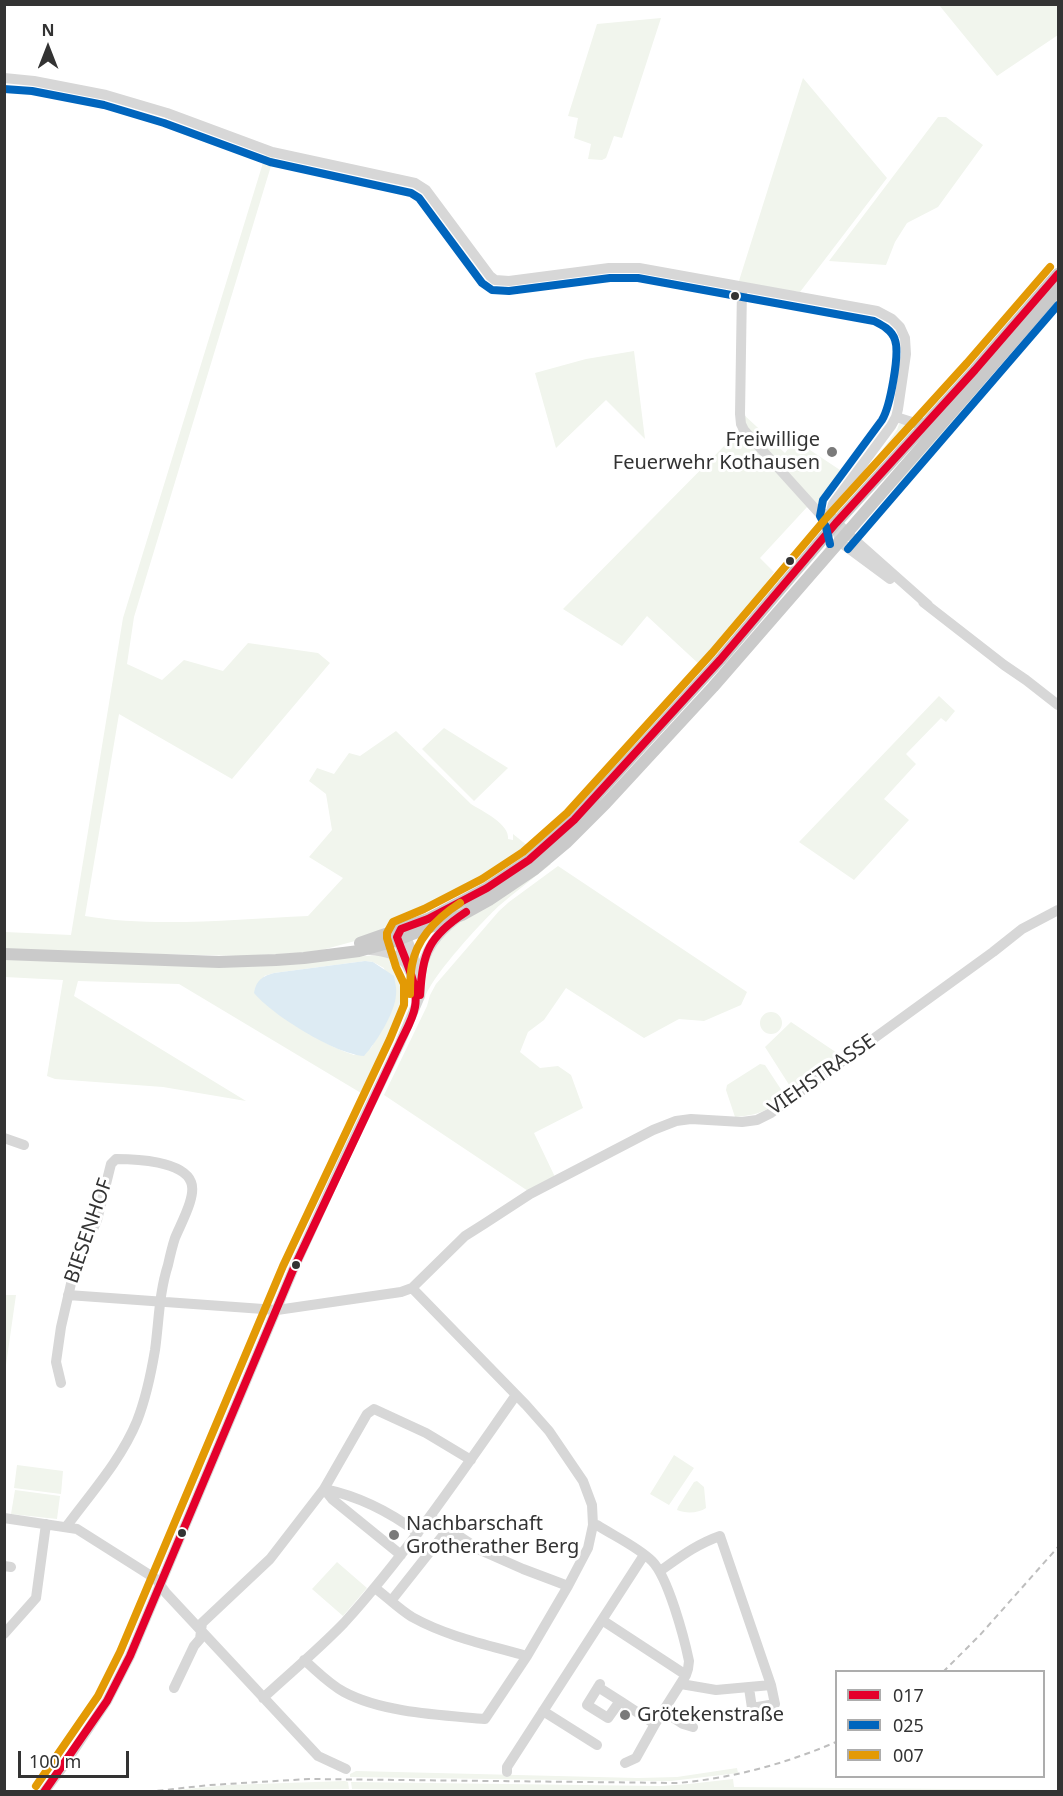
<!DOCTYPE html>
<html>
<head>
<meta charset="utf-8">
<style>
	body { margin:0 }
	#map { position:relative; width:1063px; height:1796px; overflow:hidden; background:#fff; font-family:"Noto Sans",sans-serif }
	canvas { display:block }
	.frame { position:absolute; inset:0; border:6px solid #333; pointer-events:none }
	.legend { position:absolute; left:835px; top:1670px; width:210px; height:108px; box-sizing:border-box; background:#fff; border:2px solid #adadad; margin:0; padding:8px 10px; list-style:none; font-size:18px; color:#333 }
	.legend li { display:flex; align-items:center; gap:12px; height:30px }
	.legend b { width:30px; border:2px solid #adadad }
	.north { position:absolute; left:18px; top:18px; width:60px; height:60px; -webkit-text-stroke:4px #fff; paint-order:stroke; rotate:0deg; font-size:16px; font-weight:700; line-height:24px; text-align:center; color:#333 }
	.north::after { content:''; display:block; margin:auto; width:21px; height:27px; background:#333; clip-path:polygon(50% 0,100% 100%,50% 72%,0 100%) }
	.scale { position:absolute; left:18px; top:1751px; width:111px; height:27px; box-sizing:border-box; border:3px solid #333; border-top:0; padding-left:8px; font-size:18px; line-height:21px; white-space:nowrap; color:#333; -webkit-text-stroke:4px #fff; paint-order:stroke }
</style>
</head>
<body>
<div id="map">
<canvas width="1063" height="1796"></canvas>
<div class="frame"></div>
<ul class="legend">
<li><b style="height:8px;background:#e4002b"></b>017</li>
<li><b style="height:8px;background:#0065bd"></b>025</li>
<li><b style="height:8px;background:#e39a05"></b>007</li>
</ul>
<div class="north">N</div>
<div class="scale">100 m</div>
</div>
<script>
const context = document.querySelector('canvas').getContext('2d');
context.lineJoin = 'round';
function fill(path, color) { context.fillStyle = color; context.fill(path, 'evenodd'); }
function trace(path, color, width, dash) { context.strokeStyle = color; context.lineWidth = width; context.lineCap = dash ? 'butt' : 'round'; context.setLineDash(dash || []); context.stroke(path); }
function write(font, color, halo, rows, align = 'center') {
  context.font = font + ' "Noto Sans",sans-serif'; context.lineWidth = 6; context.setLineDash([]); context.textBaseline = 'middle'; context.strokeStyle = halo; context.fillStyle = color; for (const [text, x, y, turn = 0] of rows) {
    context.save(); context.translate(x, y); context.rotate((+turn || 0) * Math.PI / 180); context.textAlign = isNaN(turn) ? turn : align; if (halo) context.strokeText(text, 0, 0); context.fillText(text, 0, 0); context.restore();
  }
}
fill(new Path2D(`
	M939 5H1058V35L997 76Z
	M661 18 622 138 614 136 606 158 602 160 588 159 591 144 574 138 578 118 568 116 597 24Z
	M803 78 887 178 800 292 738 284Z
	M938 117H946L983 145 938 207 907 223 895 242 886 265 829 261Z
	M266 153 274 156 134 617 127 664 162 680 184 660 223 671 248 643 318 653 330 663 232 779 119 714 85 916C154 928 237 919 308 916L343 878 309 857 332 830 326 794 309 781 317 768 334 774 349 753 360 756 396 731 471 804C482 811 510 824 508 839L513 840V834L528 846 557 820 558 821C509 866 465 894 404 919L395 918 394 922 366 938 322 950 299 953 241 956 5 950V932L71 935 123 618Z
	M634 351 645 439 606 400 556 448 535 373 586 359Z
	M983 385 985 386 902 482 892 497 890 495 899 482Z
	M742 413 785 453 795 440 846 474 817 515 808 506 760 558 774 572 761 590 700 665 647 616 622 646 563 609 733 437 738 429 743 424Z
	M899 424H905L910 427 845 500 897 430Z
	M939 696 955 711 946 722 941 718 906 754 916 764 884 799 909 820 854 880 799 842Z
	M444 728 508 768 474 801 422 749Z
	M549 863 551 864C534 878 516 891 500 905 485 918 427 981 425 999L424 998 425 969 432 950 452 927Z
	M558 866 747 992 741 1005 704 1021 679 1019 644 1038 566 988 544 1020 528 1032 520 1052 540 1068 558 1066 571 1075 583 1108 534 1133 555 1177 528 1191 384 1095 427 1006 430 995 436 984 499 911 509 902Z
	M380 955 390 957 391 963 403 973 408 983 409 1002 366 1096 179 984 78 981 74 996 246 1101 163 1087 55 1079 47 1076 63 980 5 977V959L348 957ZM365 961 373 962 384 968 392 1010 371 1048 354 1055C326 1046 303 1029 278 1014L264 976 274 973Z
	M760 1023a11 11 0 1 1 22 0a11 11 0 1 1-22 0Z
	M791 1022 843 1057 793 1091 765 1047Z
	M760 1064 765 1065 786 1097C766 1111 760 1115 735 1117L726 1090 727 1085Z
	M5 1295H16L5 1372 4 1295Z
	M674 1455 694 1468 669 1505 650 1494Z
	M17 1465 63 1471 61 1494 14 1488Z
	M697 1481 704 1487 706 1508C699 1513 686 1514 677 1510L678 1507 694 1482Z
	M15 1490 60 1496 57 1519 11 1514Z
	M337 1562 367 1588 343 1616 312 1589Z
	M737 1768 738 1773 671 1781H635L350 1777V1774L356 1771 638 1778 677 1777Z
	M733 1779 734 1787 1058 1790V1791L549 1792 352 1789 351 1782 661 1786 689 1784Z
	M345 1781 348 1782 349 1789 164 1791 228 1785Z`), '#f1f5ed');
fill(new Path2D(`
	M365 961 373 962 394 976C395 982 397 989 396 995 395 1013 376 1043 364 1056 335 1054 272 1015 254 993 256 980 263 976 274 973Z`), '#ddebf3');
trace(new Path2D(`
	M4 78 34 81 106 95 167 113 272 152 415 183 426 190 490 276 495 280 509 281 609 268H639L877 311 892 319 900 327 905 338 906 354 898 409 896 417 891 426 833 504 830 515
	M742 288 740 414 741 424 744 430 819 513 830 515 848 534 928 605
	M896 417 915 423H928
	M838 533 840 542 890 579
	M923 602 1004 665 1026 680 1058 705
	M399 933 397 937 406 964 414 980
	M370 950C385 951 396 954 406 964
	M421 975C424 950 437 934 456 919
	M4 1138 24 1145
	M68 1295 277 1310 401 1292 412 1288 465 1236 484 1224 530 1194 653 1130 676 1121 691 1119 742 1122 757 1120 771 1113 993 952 1022 929 1058 910
	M61 1383 56 1362 61 1327 73 1275 97 1220 111 1164 116 1159C136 1159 183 1161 191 1182 197 1196 180 1225 175 1238 172 1247 170 1256 168 1265 159 1293 159 1321 155 1350 151 1374 146 1398 137 1421 121 1460 91 1493 66 1527
	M324 1489C358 1496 390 1512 418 1533
	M324 1489 332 1499 401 1555
	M430 1517 480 1550 523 1569 568 1586
	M4 1518 77 1529 156 1579 166 1593 318 1756 346 1769
	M593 1525H597C614 1536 638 1547 652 1561 668 1577 684 1637 689 1661L688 1669 686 1675 655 1724 636 1758 625 1763
	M4 1566 11 1567
	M660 1571C680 1557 697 1544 720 1536L771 1685 716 1690 681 1684
	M375 1588C387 1597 399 1609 412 1617 448 1637 488 1645 527 1656
	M391 1601 448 1529
	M602 1620 686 1675
	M4 1634 36 1598 46 1524
	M304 1660C317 1671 329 1684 344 1692 383 1713 442 1715 485 1719L527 1656 568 1586 588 1548 593 1525 592 1505 583 1481 549 1431 526 1405 412 1288
	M598 1687 620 1701 608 1718 587 1705 600 1684
	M174 1688 194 1646 200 1639 202 1623 270 1559 324 1489 367 1414 374 1409 426 1433 471 1460
	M749 1688 752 1708 775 1704 771 1685
	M263 1698C290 1673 319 1649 344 1623 408 1552 461 1473 516 1395
	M620 1701 655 1724
	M543 1711 597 1745
	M663 1711 683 1724 693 1727
	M507 1772V1767L644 1555
	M44 1792 62 1768 107 1701 130 1656 293 1270 345 1157 400 1043 420 996V981L413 954 406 937 402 931`), '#d7d7d7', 10);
trace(new Path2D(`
	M360 943 428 919 487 888 529 860 574 820 720 660 836 523 975 370 1058 274
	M4 954 219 962 276 960 304 958 359 951 392 942 462 915 489 900 535 869 566 843 606 803 713 687 1058 290`), '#cacaca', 12);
trace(new Path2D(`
	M943 1672 980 1635 1058 1547
	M147 1792 210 1785 309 1779 678 1783C733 1778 785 1764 836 1742`), '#bebebe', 2, [6, 4.5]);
trace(new Path2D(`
	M420 995C423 952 428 937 466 912
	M44 1792 107 1701 130 1656 293 1270 400 1043C405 1032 413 1019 415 1007 419 985 404 958 397 937L401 929 428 919 487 888 529 860 574 820 720 660 836 523 975 370 1058 274`), '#e4002b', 8);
trace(new Path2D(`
	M4 89 32 91 104 105 164 123 270 162 411 193 419 198 482 283 492 290 509 291 610 278H638L874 321C882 325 892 330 895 340 900 354 890 407 882 420L823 500 820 516 826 527 830 544
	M848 549 1058 305`), '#0065bd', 8);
trace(new Path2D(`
	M410 994C410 985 410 975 412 965 417 937 437 918 460 903
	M36 1786 98 1696 120 1652 283 1266 390 1039 404 1005V984L396 967 387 938V933L393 922 424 909 482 879 523 852 567 813 712 653 828 516 967 363 1050 267`), '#e39a05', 8);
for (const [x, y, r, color] of [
	[735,296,5,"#333"],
	[832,452,6,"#7a7a7a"],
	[790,561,5,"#333"],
	[296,1265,5,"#333"],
	[182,1533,5,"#333"],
	[394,1535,6,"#7a7a7a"],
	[625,1715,6,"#7a7a7a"]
]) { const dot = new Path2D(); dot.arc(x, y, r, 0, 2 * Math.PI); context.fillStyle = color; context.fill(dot); trace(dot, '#fff', 2); }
write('20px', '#333', '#fff', [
	["Freiwillige",820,440,"right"],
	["Feuerwehr Kothausen",820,463,"right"],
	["Nachbarschaft",406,1524],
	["Grotherather Berg",406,1547],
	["Grötekenstraße",637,1715]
], 'left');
write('20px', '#333', '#fff', [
	["VIEHSTRASSE",822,1075,-35],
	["BIESENHOF",89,1231,-71]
]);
</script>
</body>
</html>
